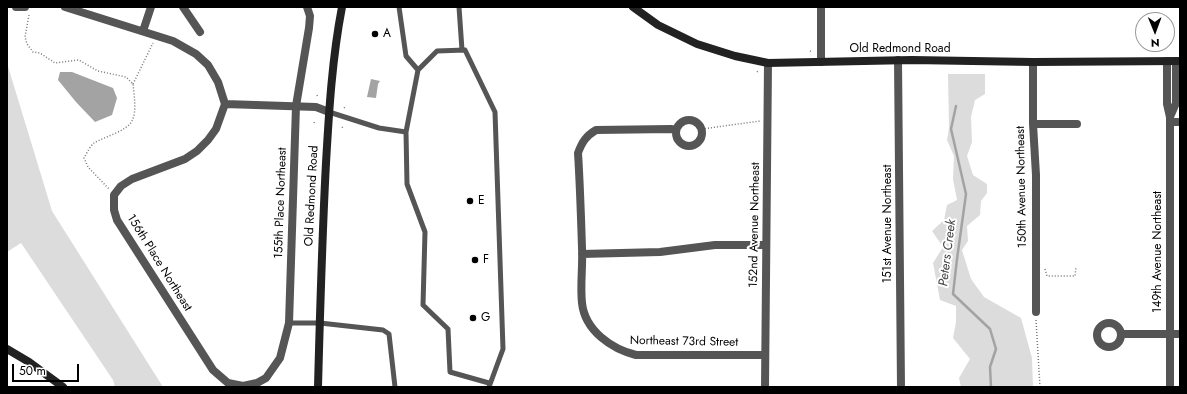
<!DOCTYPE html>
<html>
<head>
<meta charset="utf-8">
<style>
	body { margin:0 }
	#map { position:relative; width:1187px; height:394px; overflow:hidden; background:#fff; font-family:Jost,sans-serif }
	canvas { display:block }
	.frame { position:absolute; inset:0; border:8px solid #000; pointer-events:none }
	.north { position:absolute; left:1135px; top:12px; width:40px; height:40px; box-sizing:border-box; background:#fff; border:1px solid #999; border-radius:50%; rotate:179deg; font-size:11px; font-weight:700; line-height:16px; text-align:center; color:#000 }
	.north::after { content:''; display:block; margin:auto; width:14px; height:18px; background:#000; clip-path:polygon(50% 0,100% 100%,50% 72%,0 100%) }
	.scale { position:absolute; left:12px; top:364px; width:67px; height:18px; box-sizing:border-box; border:2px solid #000; border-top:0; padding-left:5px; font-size:12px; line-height:14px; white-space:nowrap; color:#000; -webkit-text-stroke:3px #fff; paint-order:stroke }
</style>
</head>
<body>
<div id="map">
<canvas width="1187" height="394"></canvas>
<div class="frame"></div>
<div class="north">N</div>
<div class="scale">50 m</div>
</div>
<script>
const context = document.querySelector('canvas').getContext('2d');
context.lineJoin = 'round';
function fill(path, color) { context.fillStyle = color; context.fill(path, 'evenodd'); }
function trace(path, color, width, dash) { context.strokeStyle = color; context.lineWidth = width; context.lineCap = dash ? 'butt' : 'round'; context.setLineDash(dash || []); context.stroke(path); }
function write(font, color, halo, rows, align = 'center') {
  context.font = font + ' Jost,sans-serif'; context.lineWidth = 4; context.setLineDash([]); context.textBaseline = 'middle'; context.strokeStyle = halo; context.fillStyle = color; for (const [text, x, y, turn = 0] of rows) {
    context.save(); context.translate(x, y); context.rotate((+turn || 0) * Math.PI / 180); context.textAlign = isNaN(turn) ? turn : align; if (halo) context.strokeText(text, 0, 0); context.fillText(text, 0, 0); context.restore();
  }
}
fill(new Path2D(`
	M7 63 52 211 163 387H115L113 380 21 243 7 252Z
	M948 74H985V94L975 100 971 117 972 142 967 156 973 175 987 184V193L981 201 980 215 967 226 968 241 962 250 971 279 984 297 1021 318 1032 358 1033 387H961L959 378 970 359 953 338 956 322V306L940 300 933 263 943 247 932 231 944 220 947 205 957 200 953 179 954 156 947 140 949 128Z`), '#dcdcdc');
fill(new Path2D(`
	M60 72H72L113 88 117 98 112 115 95 122 76 102 58 80Z
	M371 79 380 81 378 84 376 98 367 97Z`), '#a3a3a3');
trace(new Path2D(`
	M956 106 951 129 966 194 957 259 953 294 990 329 996 349 990 367 991 387`), '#a3a3a3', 2.5);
trace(new Path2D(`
	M29 15 25 37 27 44 33 52 40 53 55 63 79 60 98 71 126 77 133 84C134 95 137 111 132 121 127 131 104 137 94 143 90 146 87 153 84 158L88 167 109 189
	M810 51 812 52
	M757 72 758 71
	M133 84 153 43
	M317 95 318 97
	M344 108 345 107
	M314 123 315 121
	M342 127 343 128
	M702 129 760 121
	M754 233 755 235
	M1045 269 1047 276H1075L1076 268
	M1036 320 1040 387`), '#777', 1.5, [1, 2]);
trace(new Path2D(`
	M399 7 406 56 418 70
	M459 7 462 50
	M329 112 379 128 406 132
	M289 323H320L383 330 389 334 395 387
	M489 387 503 349 495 112 465 50 437 51 418 70 406 132 407 184 425 232 423 305 448 329 450 372 489 383`), '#555', 5);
trace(new Path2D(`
	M16 7H25
	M65 7 173 41 196 54 208 65 218 82 225 104 216 129 208 140 197 151 185 159 132 179 121 186 114 195V210L117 220 213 370 228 383 243 386 257 383 266 378 280 358 289 323 296 106 309 28 310 16 307 7
	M183 7 200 32
	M821 7V62
	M143 31 151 7
	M898 60 901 387
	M1167 61V104L1170 117V387
	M1033 62V124L1036 175V312
	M225 104 316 107 329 112
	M1170 117 1176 103V61
	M676 133a13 13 0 1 1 26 0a13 13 0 1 1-26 0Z
	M1170 122H1180
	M1033 124H1077
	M676 130 671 129 596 130C586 136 582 142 578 153 580 184 581 216 582 248 583 266 580 285 582 303 585 331 612 349 636 355H765
	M582 254 660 252 715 245H766
	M1097 335a12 12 0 1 1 24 0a12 12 0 1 1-24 0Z
	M1121 334H1180
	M765 387 768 63`), '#555', 8);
trace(new Path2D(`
	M633 7 658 25 697 44 735 56 768 63 912 60 1033 62 1180 61
	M7 349 29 362 63 387
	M318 387C320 312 322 238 326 163 329 111 332 59 342 7`), '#222', 8);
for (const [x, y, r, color] of [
	[375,34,4,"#000"],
	[470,201,4,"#000"],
	[475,260,4,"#000"],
	[473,318,4,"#000"]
]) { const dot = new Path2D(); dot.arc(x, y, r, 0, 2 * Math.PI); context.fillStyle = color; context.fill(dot); trace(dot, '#fff', 1.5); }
write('12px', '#000', '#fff', [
	["A",383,34],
	["E",478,201],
	["F",483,260],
	["G",481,318]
], 'left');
write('12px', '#000', '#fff', [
	["Old Redmond Road",900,49],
	["150th Avenue Northeast",1022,187,-91],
	["Old Redmond Road",312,196,-87],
	["155th Place Northeast",281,203,-88],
	["151st Avenue Northeast",888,224,-90],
	["152nd Avenue Northeast",755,225,-89],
	["149th Avenue Northeast",1158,252,-90],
	["156th Place Northeast",159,263,58],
	["Northeast 73rd Street",684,342,1]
]);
write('italic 13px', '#444', '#fff', [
	["Peters Creek",948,253,-83]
]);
</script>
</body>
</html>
